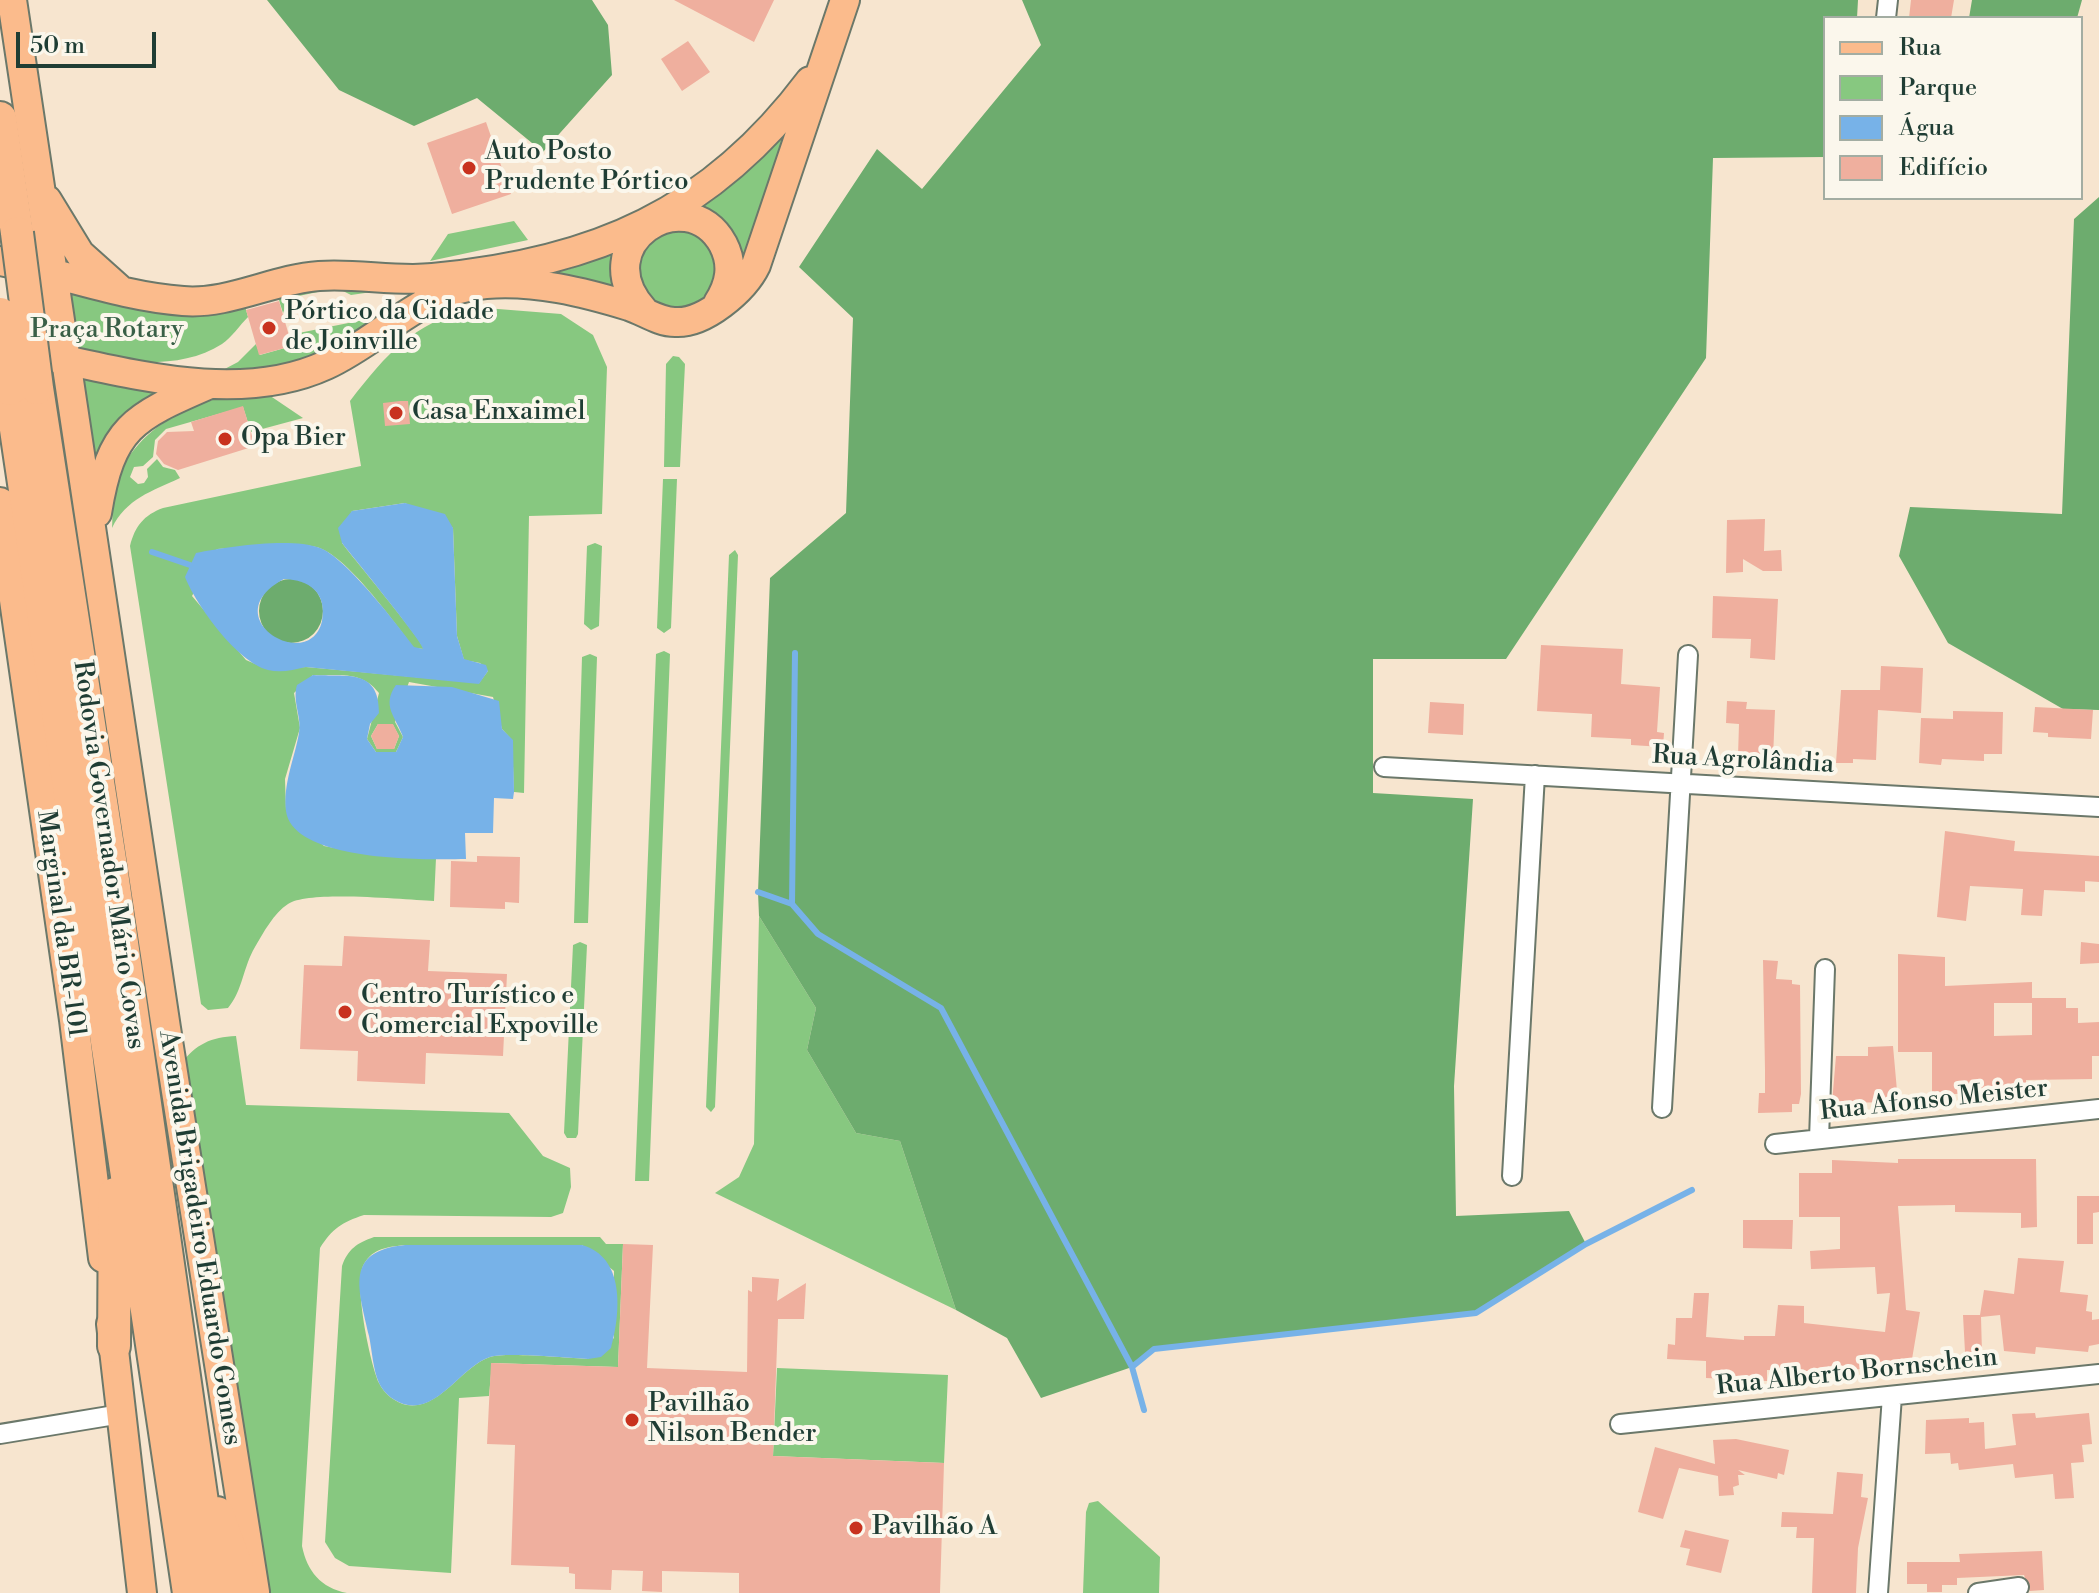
<!DOCTYPE html>
<html>
<head>
<meta charset="utf-8">
<style>
	body { margin:0 }
	#map { position:relative; width:2099px; height:1593px; overflow:hidden; background:#f7e5cf; font-family:"Libre Bodoni",serif }
	canvas { display:block }
	.legend { position:absolute; left:1823px; top:16px; width:260px; height:184px; box-sizing:border-box; background:#fbf7ec; border:2px solid #a3ada2; margin:0; padding:10px 14px; list-style:none; font-size:24px; color:#1f3d34 }
	.legend li { display:flex; align-items:center; gap:16px; height:40px }
	.legend b { width:40px; border:2px solid #a3ada2 }
	.scale { position:absolute; left:16px; top:32px; width:140px; height:36px; box-sizing:border-box; border:4px solid #1f3d34; border-top:0; padding-left:10px; font-size:24px; line-height:28px; white-space:nowrap; color:#1f3d34; -webkit-text-stroke:6px #fbf7ec; paint-order:stroke }
</style>
</head>
<body>
<div id="map">
<canvas width="2099" height="1593"></canvas>
<ul class="legend">
<li><b style="height:10px;background:#fbbb8c"></b>Rua</li>
<li><b style="height:22px;background:#87c880"></b>Parque</li>
<li><b style="height:22px;background:#77b2e8"></b>Água</li>
<li><b style="height:22px;background:#efaf9e"></b>Edifício</li>
</ul>
<div class="scale">50 m</div>
</div>
<script>
const context = document.querySelector('canvas').getContext('2d');
context.lineJoin = 'round';
function fill(path, color) { context.fillStyle = color; context.fill(path, 'evenodd'); }
function trace(path, color, width, dash) { context.strokeStyle = color; context.lineWidth = width; context.lineCap = dash ? 'butt' : 'round'; context.setLineDash(dash || []); context.stroke(path); }
function write(font, color, halo, rows, align = 'center') {
  context.font = font + ' "Libre Bodoni",serif'; context.lineWidth = 8; context.setLineDash([]); context.textBaseline = 'middle'; context.strokeStyle = halo; context.fillStyle = color; for (const [text, x, y, turn = 0] of rows) {
    context.save(); context.translate(x, y); context.rotate((+turn || 0) * Math.PI / 180); context.textAlign = isNaN(turn) ? turn : align; if (halo) context.strokeText(text, 0, 0); context.fillText(text, 0, 0); context.restore();
  }
}
fill(new Path2D(`
	M796 118 751 246 741 263 694 208Z
	M514 221 528 240 430 261 448 234Z
	M636 270a41 41 0 1 1 82 0a41 41 0 1 1-82 0Z
	M617 251 625 298 528 276 570 269Z
	M317 285 372 292 351 295 337 288 289 298 283 313 278 297 245 306 248 317C240 325 232 337 222 344 180 371 122 362 75 355L66 288 106 301Z
	M473 307 561 314 593 335 607 367 602 514 529 516 524 793 514 792 512 740 502 729 493 697 409 682 395 722 403 737 396 752H376L367 739 379 693C361 670 339 676 313 675L294 693 300 728 285 779 286 810 324 846 367 854 436 858 434 901C404 900 310 890 288 904 274 913 263 933 255 947 243 967 243 990 228 1008L208 1010 201 1004 130 546C135 526 144 515 163 508L361 466 350 401C388 352 412 325 473 307ZM405 503 453 528 457 636 464 660 480 663 488 671 479 683 306 667 267 669 246 660 192 596 217 549C249 548 284 539 316 547 346 554 394 622 414 648L424 649C423 641 353 558 342 543L352 511ZM378 724 393 725 399 736 394 749H377L371 736Z
	M378 317 339 346 260 375 217 373 238 362 256 344 260 355 292 346 289 335Z
	M673 356 679 357 685 364 680 467H664L666 364Z
	M79 374 160 392 93 482Z
	M263 391 303 418 251 432 243 407 166 429 155 440 153 457 143 466 134 467 130 477 138 484 144 483 148 477 147 469 157 459 163 467 175 470 180 478C152 491 126 499 112 528 113 516 111 502 114 491 129 426 203 394 263 391Z
	M663 479H677L671 628 664 633 657 628Z
	M595 543 602 546 599 626 591 630 584 624 587 546Z
	M735 550 738 555 715 1107 711 1112 706 1107 729 555Z
	M664 651 670 654 649 1181H635L656 654Z
	M590 654 597 657 588 923H574L582 657Z
	M759 916 816 1008 807 1050 856 1133 900 1141 956 1310 715 1193 739 1177 754 1144Z
	M580 942 587 945 578 1134 576 1138H567L564 1133 573 945Z
	M236 1036 246 1105 509 1113 543 1156 570 1168 571 1187 563 1213 551 1217 364 1215C342 1222 332 1229 320 1248L302 1546C307 1571 321 1588 347 1593H270L267 1578 181 1064C196 1044 211 1037 236 1036Z
	M374 1237H600L606 1244H623L618 1367 492 1363 489 1396 459 1398 451 1573 349 1566 335 1558 325 1542 342 1266C348 1249 357 1243 374 1237ZM405 1245H582L614 1271V1338L588 1359C568 1358 506 1352 490 1357 462 1366 440 1410 407 1405 396 1403 384 1394 379 1383 370 1363 353 1282 364 1264 373 1248 388 1247 405 1245Z
	M777 1368 948 1375 944 1463 773 1456Z
	M1098 1501 1160 1557 1159 1593H1083L1086 1512 1089 1503Z`), '#87c880');
fill(new Path2D(`
	M267 0H592L608 25 612 75 543 152 477 98 414 126 339 90Z
	M1022 0H1858L1857 18H1825V157L1713 158 1706 358 1506 659H1373V793L1473 799 1454 1086 1456 1216 1569 1211 1586 1244 1476 1313 1154 1349 1132 1367 1041 1398 1007 1338 956 1310 900 1141 856 1133 807 1050 816 1008 759 916 758 892 770 578 846 513 853 318 799 267 877 149 922 189 1041 45Z
	M1972 0H2082L2077 18H1969Z
	M2099 197V710L2063 709 1948 643 1899 556 1910 507 2062 514 2074 219Z
	M259 611a32 32 0 1 1 64 0a32 32 0 1 1-64 0Z`), '#6dac6e');
fill(new Path2D(`
	M405 503 445 514 453 528 457 636 464 659 486 665 488 671 479 684 306 667C293 670 281 673 268 670 237 662 196 605 185 577L196 553C227 547 290 537 320 548 344 556 398 625 414 647L423 649C423 642 353 557 342 543L338 528 352 511ZM284 579C310 580 327 593 322 621 310 675 212 617 284 579Z
	M313 675C347 677 379 668 379 713L370 724 367 739 376 752H396L403 737C396 717 381 706 396 685L452 687 499 701 502 729 513 740 514 792 513 799 494 798 493 833H465L466 859C426 860 293 862 286 811 283 783 294 761 299 733 302 717 292 701 297 685Z
	M405 1245H582C625 1257 621 1312 611 1348L601 1357 588 1359C568 1358 506 1352 490 1357 462 1366 440 1410 408 1405 396 1403 384 1394 379 1383 373 1370 372 1350 369 1336 359 1290 343 1251 405 1245Z`), '#77b2e8');
trace(new Path2D(`
	M152 552 190 565
	M758 892 792 904 818 934 941 1008 1132 1367 1144 1410
	M792 904 795 653
	M1132 1367 1154 1349 1476 1313 1586 1244 1692 1190`), '#77b2e8', 6);
fill(new Path2D(`
	M674 0H774L754 42Z
	M1911 0H1954L1951 18H1909Z
	M688 41 710 72 682 91 661 59Z
	M486 122 511 194 452 214 427 143Z
	M279 301 292 346 259 355 246 310Z
	M400 401H408L410 424 385 426 383 403Z
	M243 406 255 446 178 470 164 464 156 454 158 441 167 432 194 431 191 422Z
	M1765 519 1764 551 1781 550 1782 571H1763L1743 559V572L1726 573 1727 520Z
	M1713 596 1778 599 1775 660 1750 658 1751 639 1712 638Z
	M1541 645 1623 649 1621 684 1660 687 1657 732 1664 733 1663 747 1631 745V739L1591 737 1592 714 1537 711Z
	M1881 666 1923 668 1921 713 1878 710 1876 760 1853 759V763H1836L1841 690H1880Z
	M1727 701 1747 702 1746 709 1775 710 1773 758 1738 756 1739 724 1726 723Z
	M1430 702 1464 704 1463 735 1428 733Z
	M2035 707 2093 710 2091 739 2048 737V733L2033 732Z
	M1953 711 2003 712 2002 754H1984V761L1942 759 1941 765 1919 763 1921 718 1953 719Z
	M378 724H393L399 736 394 749H377L371 736Z
	M1945 831 2015 841 2014 851 2099 856V882L2085 881V892L2044 890 2042 916 2021 915 2023 889 1970 886 1966 921 1937 917Z
	M477 856 520 857 519 903 505 902V909L450 907 451 861 477 862Z
	M344 936 430 940 428 971 507 974 503 1056 426 1053 425 1084 357 1081 358 1051 300 1049 304 965 342 966Z
	M2081 942 2099 944V963L2080 964Z
	M1898 954 1945 957V986L2032 982V998H2066V1008H2078V1023L2099 1022V1056H2092V1079L2026 1080V1088L1932 1096V1052H1898ZM1994 1003H2032V1035L1994 1036Z
	M1763 960 1778 961 1776 979 1792 980V984L1800 985 1801 1094 1799 1104H1792V1112L1758 1113 1759 1093H1765V1070Z
	M1893 1046 1898 1102 1832 1103 1836 1056H1868V1047Z
	M1898 1159H2036L2037 1227 2021 1228V1213L1955 1212V1205L1898 1206 1906 1310 1920 1312 1911 1365 1861 1360 1860 1369 1809 1376V1371L1767 1370V1381L1706 1378V1361L1667 1359 1668 1344 1675 1345 1676 1318H1692L1694 1293H1709L1706 1337 1744 1340V1336H1775L1778 1305 1804 1306V1323L1885 1332 1890 1293 1877 1294 1875 1267 1811 1269 1810 1251 1840 1249V1217H1799V1173H1832V1160L1898 1163Z
	M2077 1196H2099V1212L2093 1213V1244H2077Z
	M1743 1220H1793L1792 1249 1743 1248Z
	M623 1244 653 1245 647 1368 747 1372 748 1290 752 1292V1277L779 1279 777 1301 806 1283 804 1319H778L773 1456 944 1463 940 1593H739V1573L662 1571V1592L642 1591 643 1571 612 1570 611 1590 575 1589V1574L569 1573V1567L511 1565 515 1445 487 1444 491 1363 618 1367Z
	M2018 1258 2064 1261 2060 1292 2088 1295 2086 1311 2092 1312V1320L2099 1319V1344L2089 1346 2088 1352 2036 1347 2035 1354 2004 1351 2000 1315 1981 1317 1982 1353 1965 1352 1963 1315H1980L1984 1290 2014 1294Z
	M2035 1413 2036 1418 2089 1413 2092 1444 2082 1445 2084 1462 2071 1463 2074 1498 2055 1499 2053 1474 2015 1478 2013 1464 1959 1470 1958 1463 1951 1464 1950 1453 1925 1454 1926 1420 1969 1418V1423L1984 1422 1985 1449 2016 1445 2012 1414Z
	M1736 1439 1789 1450 1784 1475 1778 1473 1777 1479 1738 1470 1745 1475H1738L1739 1485 1733 1487 1734 1495 1719 1496 1718 1476 1679 1468 1663 1519 1638 1512 1655 1447 1715 1464 1713 1440Z
	M1837 1472 1863 1474 1861 1497 1868 1498 1858 1548 1856 1593H1812L1814 1538H1796L1797 1527H1781L1782 1512 1833 1514Z
	M1685 1530 1729 1540 1721 1573 1686 1565 1690 1549 1680 1547Z
	M2042 1551 2044 1590 2030 1591 2024 1575 1957 1578V1585H1942V1592H1927V1584H1907V1562H1960L1959 1554Z`), '#efaf9e');
const street = new Path2D(`
	M1886 18 1888 0
	M1384 767 2099 807
	M1662 1108 1688 655
	M1819 1139 1825 969
	M1775 1144 2099 1109
	M1512 1176 1535 775
	M1620 1424 2099 1374
	M0 1434 121 1414
	M1878 1593 1892 1396
	M1978 1593 2019 1587`);
const primary = new Path2D(`
	M12 0 166 1028 255 1592
	M47 200 80 254 118 288
	M0 261C62 273 119 296 183 301 229 305 273 279 319 276 357 273 395 282 433 278 595 263 711 213 810 81
	M644 311C583 244 686 178 723 244 734 265 730 284 718 303
	M51 357C137 375 241 404 326 365 381 340 422 289 486 284 535 280 583 292 629 306 644 311 659 322 675 322 704 324 744 290 756 265L845 0
	M0 502 74 1020 103 1258
	M97 513C111 426 134 417 210 384
	M111 1324 142 1593`);
const highway = new Path2D(`
	M0 118 17 233
	M37 388 111 866 215 1593
	M10 389 189 1593
	M114 1346 115 1194
	M217 1513 246 1593`);
trace(street, '#6b786a', 22);
trace(primary, '#6b786a', 32);
trace(highway, '#6b786a', 36);
trace(street, '#fff', 18);
trace(primary, '#fbbb8c', 28);
trace(highway, '#fbbb8c', 32);
const highwayBridge = new Path2D(`
	M17 233 37 388
	M0 314 10 389`);
trace(highwayBridge, '#6b786a', 36, []);
trace(highwayBridge, '#fbbb8c', 32);
for (const [x, y, r, color] of [
	[469,168,8,"#c8321e"],
	[269,328,8,"#c8321e"],
	[396,413,8,"#c8321e"],
	[225,439,8,"#c8321e"],
	[345,1012,8,"#c8321e"],
	[632,1420,8,"#c8321e"],
	[856,1528,8,"#c8321e"]
]) { const dot = new Path2D(); dot.arc(x, y, r, 0, 2 * Math.PI); context.fillStyle = color; context.fill(dot); trace(dot, '#fbf7ec', 3); }
write('26px', '#1f3d34', '#fbf7ec', [
	["Auto Posto",485,153],
	["Prudente Pórtico",485,183],
	["Pórtico da Cidade",285,313],
	["de Joinville",285,343],
	["Casa Enxaimel",412,413],
	["Opa Bier",241,439],
	["Centro Turístico e",361,997],
	["Comercial Expoville",361,1027],
	["Pavilhão",648,1405],
	["Nilson Bender",648,1435],
	["Pavilhão A",872,1528]
], 'left');
write('26px', '#396047', '#fbf7ec', [
	["Praça Rotary",107,331]
]);
write('26px', '#1f3d34', '#fbf7ec', [
	["Rua Agrolândia",1743,761,3],
	["Rodovia Governador Mário Covas",108,855,82],
	["Marginal da BR-101",60,924,82],
	["Rua Afonso Meister",1934,1101,-6],
	["Avenida Brigadeiro Eduardo Gomes",199,1238,81],
	["Rua Alberto Bornschein",1857,1373,-6]
]);
</script>
</body>
</html>
